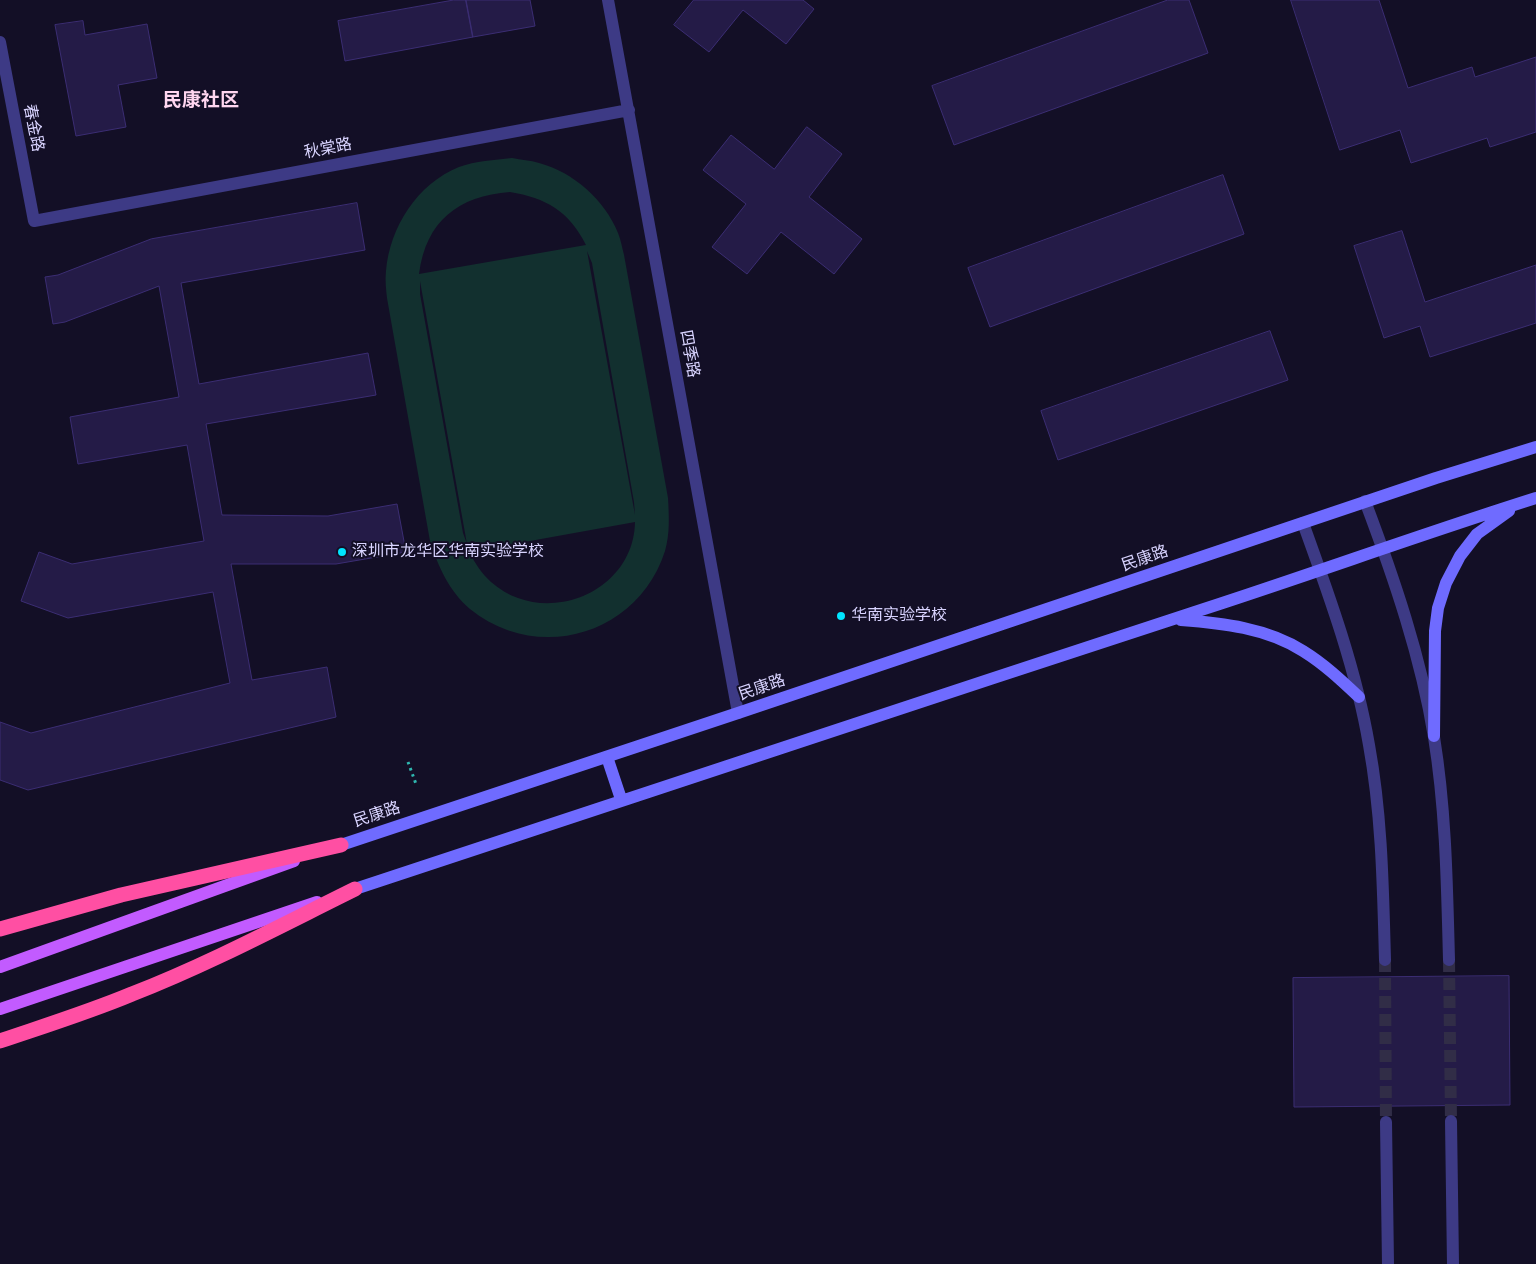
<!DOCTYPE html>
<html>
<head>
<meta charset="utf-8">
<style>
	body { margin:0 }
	canvas { display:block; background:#130f26 }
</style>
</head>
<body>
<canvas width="1536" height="1264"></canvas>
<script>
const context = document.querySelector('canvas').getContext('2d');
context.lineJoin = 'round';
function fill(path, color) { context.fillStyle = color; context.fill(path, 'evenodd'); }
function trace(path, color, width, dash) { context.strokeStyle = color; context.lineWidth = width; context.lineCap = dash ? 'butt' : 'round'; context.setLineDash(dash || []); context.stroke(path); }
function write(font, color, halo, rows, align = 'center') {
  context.font = font + ' "Varela Round","Noto Sans SC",sans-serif'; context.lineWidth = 4; context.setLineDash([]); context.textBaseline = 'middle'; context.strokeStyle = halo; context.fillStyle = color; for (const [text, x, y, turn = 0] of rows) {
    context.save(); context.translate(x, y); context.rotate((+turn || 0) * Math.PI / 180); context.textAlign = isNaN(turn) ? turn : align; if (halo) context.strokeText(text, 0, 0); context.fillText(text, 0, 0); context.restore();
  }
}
fill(new Path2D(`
	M512 158C521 160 530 160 539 163 573 172 605 200 618 233 621 240 622 248 624 255L668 498C669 516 670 534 665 551 638 635 538 664 470 609 449 591 438 566 430 541L387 298C386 289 385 280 386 271 390 227 417 184 459 167 476 161 494 160 512 158ZM510 192C546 198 569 211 586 245L419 274C426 221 458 196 510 192ZM587 251 592 263 634 502 635 515ZM420 281 467 544 463 533 420 294ZM635 522C634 593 544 629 491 582 482 574 475 563 469 552Z`), '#12302f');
const building = new Path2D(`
	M454 0H466L473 37 345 61 338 21Z
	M466 0H530L535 26 473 37Z
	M694 0H803L814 9 786 44 743 10 709 52 674 25Z
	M1168 0H1189L1208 53 954 145 932 86Z
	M1291 0H1379L1408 88 1472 67 1475 77 1536 57V132L1490 147 1487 138 1411 163 1400 130 1340 150Z
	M83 21 85 35 147 24 157 78 118 85 126 127 76 136 55 25Z
	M807 127 842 154 809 197 862 239 834 274 781 232 747 274 712 247 746 204 703 170 731 135 774 169Z
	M1223 175 1244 234 990 327 968 268Z
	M357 203 365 250 181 283 199 384 368 353 376 395 206 424 222 515 328 516 397 504 406 552 336 564H231L252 680 327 667 336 717 28 790 0 780V722L31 733 230 683 213 592 68 618 21 601 39 552 72 564 204 541 187 445 78 464 70 417 179 397 159 286 65 322 53 324 45 277 58 275 151 239Z
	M1402 231 1425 302 1536 265V323L1430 357 1420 326 1384 338 1354 246Z
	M1270 331 1288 380 1058 460 1041 411Z
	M1509 976 1510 1105 1294 1107 1293 978Z`);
fill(building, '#241b47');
trace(building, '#3b2d73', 1);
trace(new Path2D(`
	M1385 960 1386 1122
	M1449 960 1451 1121`), '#312d47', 12, [12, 6]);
trace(new Path2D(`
	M408 762 416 784`), '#2fb8b0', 3, [2.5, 4]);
trace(new Path2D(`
	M608 0 738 713
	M0 42 34 221 629 110
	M1365 501C1394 578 1421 657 1434 737 1446 811 1447 885 1449 960
	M1303 523C1329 595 1356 669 1369 745 1382 816 1383 888 1385 960
	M1451 1121 1453 1264
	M1386 1122 1388 1264`), '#3d3a85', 12);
trace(new Path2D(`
	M1181 620C1222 623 1267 628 1303 651 1324 664 1341 680 1359 697
	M1434 736 1435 631 1438 608 1446 583 1460 556 1477 534 1509 511
	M607 757 621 799
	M341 845 738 713 1436 478 1536 447
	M355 889C638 794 921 702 1204 609 1315 573 1425 533 1536 498`), '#6f6bff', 12);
trace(new Path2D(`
	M0 967 294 861
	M0 1009 317 902`), '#c25bff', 12);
trace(new Path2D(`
	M0 929 121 895 341 845
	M0 1041C44 1026 89 1012 132 994 209 964 282 925 355 889`), '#ff4fa3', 15);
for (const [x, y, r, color] of [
	[342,552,5,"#00e5ff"],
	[841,616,5,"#00e5ff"]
]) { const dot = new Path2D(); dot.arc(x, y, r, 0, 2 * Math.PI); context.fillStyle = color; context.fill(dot); trace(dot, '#130f26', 2); }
write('16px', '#d9d4ff', '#130f26', [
	["春金路",33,128,79],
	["秋棠路",328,149,-11],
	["四季路",689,354,80],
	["民康路",1145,559,-19],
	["民康路",762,688,-19],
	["民康路",377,815,-18]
]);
write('16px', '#d9d4ff', '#130f26', [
	["深圳市龙华区华南实验学校",352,552],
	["华南实验学校",851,616]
], 'left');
write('bold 19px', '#ffd6f0', '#130f26', [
	["民康社区",201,101]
]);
</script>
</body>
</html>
